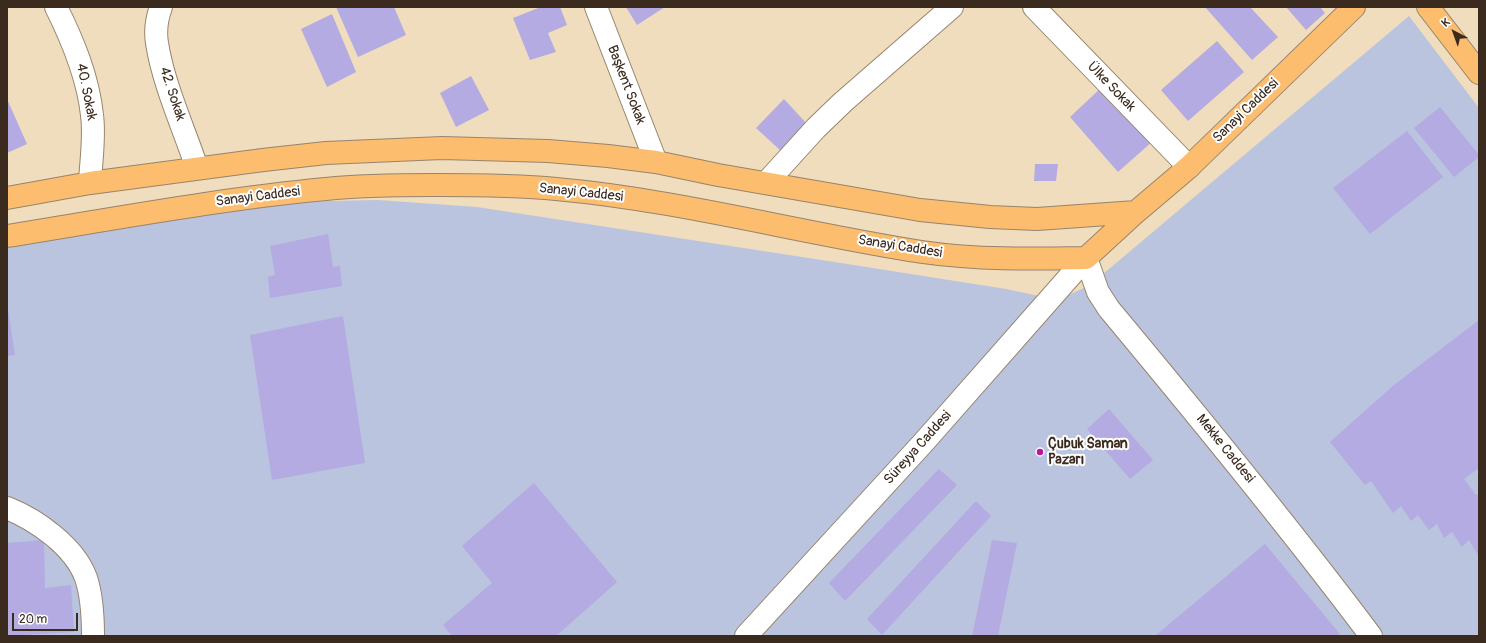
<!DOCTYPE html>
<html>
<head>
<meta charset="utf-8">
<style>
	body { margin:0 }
	#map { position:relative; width:1486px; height:643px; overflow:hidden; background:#f0ddbd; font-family:Pangolin,sans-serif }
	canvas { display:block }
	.frame { position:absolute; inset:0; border:8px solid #3b2a1e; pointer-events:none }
	.north { position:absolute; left:1434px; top:12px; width:40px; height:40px; -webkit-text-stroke:3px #fff; paint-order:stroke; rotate:319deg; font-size:11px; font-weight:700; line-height:16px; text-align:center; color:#3b2a1e }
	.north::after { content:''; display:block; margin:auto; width:14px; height:18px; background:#3b2a1e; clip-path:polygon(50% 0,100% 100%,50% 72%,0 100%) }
	.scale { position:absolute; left:12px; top:613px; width:66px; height:18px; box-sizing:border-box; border:2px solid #3b2a1e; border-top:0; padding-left:5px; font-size:12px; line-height:14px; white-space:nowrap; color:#3b2a1e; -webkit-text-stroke:3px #fff; paint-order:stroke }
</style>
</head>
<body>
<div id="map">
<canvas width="1486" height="643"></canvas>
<div class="frame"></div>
<div class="north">K</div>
<div class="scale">20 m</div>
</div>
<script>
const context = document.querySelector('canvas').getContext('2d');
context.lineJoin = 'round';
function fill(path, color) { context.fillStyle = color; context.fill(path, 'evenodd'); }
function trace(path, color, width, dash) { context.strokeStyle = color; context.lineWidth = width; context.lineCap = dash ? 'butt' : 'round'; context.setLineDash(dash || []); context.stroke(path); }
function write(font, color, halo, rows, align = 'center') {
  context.font = font + ' Pangolin,sans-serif'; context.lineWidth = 4; context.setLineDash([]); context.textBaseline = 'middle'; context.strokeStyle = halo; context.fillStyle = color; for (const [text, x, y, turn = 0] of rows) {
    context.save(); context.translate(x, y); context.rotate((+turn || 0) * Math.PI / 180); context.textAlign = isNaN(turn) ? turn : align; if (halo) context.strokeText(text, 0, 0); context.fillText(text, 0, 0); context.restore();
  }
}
fill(new Path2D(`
	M1409 16 1479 108V636H7V247L277 202 378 200 477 207 841 263 1006 289 1058 300 1090 285Z`), '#bac4de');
fill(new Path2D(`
	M336 7H394L406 35 358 57Z
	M541 7H560L567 25 548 33 556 52 530 60 513 18Z
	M626 7H665L637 25Z
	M1205 7H1250L1278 37 1252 60Z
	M1286 7H1320L1325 13 1306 30Z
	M332 14 356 72 327 87 301 29Z
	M1217 41 1244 72 1188 121 1161 90Z
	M471 76 489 110 456 127 440 93Z
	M1103 86 1153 141 1118 172 1070 117Z
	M7 99 27 144 7 153Z
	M784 99 808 125 781 151 756 128Z
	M1440 107 1479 155V157L1454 177 1414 128Z
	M1407 131 1443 177 1370 234 1333 188Z
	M1035 164H1058L1056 181H1034Z
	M328 234 333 267 340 266 342 286 270 298 268 277 275 275 270 246Z
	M7 303 15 355 7 356Z
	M343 316 365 463 272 480 250 335Z
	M1479 320V468L1464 479 1475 494 1479 496V554L1478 555 1469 540 1462 547 1452 532 1444 538 1437 524 1429 530 1418 515 1411 521 1401 506 1393 513 1371 481 1365 485 1330 442 1394 385Z
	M1109 409 1153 460 1130 479 1087 429Z
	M939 469 957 485 845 601 829 583Z
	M534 483 617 582 556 636H452L443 625 492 583 462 546Z
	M976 501 991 516 882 635 867 619Z
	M44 540 45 588 71 585 74 632 7 636V543Z
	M992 540 1017 543 998 636H972Z
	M1265 544 1340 634 1337 636H1155Z`), '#b3abe1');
const minor = new Path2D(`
	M56 7C73 41 88 77 92 115 95 137 91 160 90 183
	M161 7C157 18 155 31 157 43 163 83 184 129 197 168
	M596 7 656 162
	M1034 7 1189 167
	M766 183 816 128 843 102 952 7
	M7 508C37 520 75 547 86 578 92 596 93 617 93 636
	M746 636 923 443 1086 258 1098 292 1109 309C1199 417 1287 524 1371 636`);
const major = new Path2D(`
	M1428 7 1479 73
	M7 198 90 183 263 160 326 153 442 148 548 151 608 156 656 162 718 175 920 210 990 217 1037 219 1136 212
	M7 236C113 219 219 199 326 189 363 185 399 185 436 185 476 185 516 185 556 189 679 200 800 233 922 252 978 260 1030 259 1086 258L1136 212 1189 167 1354 7`);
trace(minor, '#96846e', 24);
trace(major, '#96846e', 24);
trace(minor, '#fff', 22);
trace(major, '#fcbd6e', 22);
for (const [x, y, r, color] of [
	[1040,452,4,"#b5179e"]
]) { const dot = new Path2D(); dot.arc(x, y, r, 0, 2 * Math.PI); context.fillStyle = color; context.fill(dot); trace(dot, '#fff', 1.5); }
write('14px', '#3b2a1e', '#fff', [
	["Başkent Sokak",626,85,69],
	["Ülke Sokak",1111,87,46],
	["40. Sokak",86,92,79],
	["42. Sokak",172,94,72],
	["Sanayi Caddesi",1246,111,-44],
	["Sanayi Caddesi",581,193,6],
	["Sanayi Caddesi",258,197,-7],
	["Sanayi Caddesi",900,247,9],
	["Süreyya Caddesi",918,448,-48],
	["Mekke Caddesi",1225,449,51]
]);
write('bold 14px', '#3b2a1e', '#fff', [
	["Çubuk Saman",1048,444],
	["Pazarı",1048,460]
], 'left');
</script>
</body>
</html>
